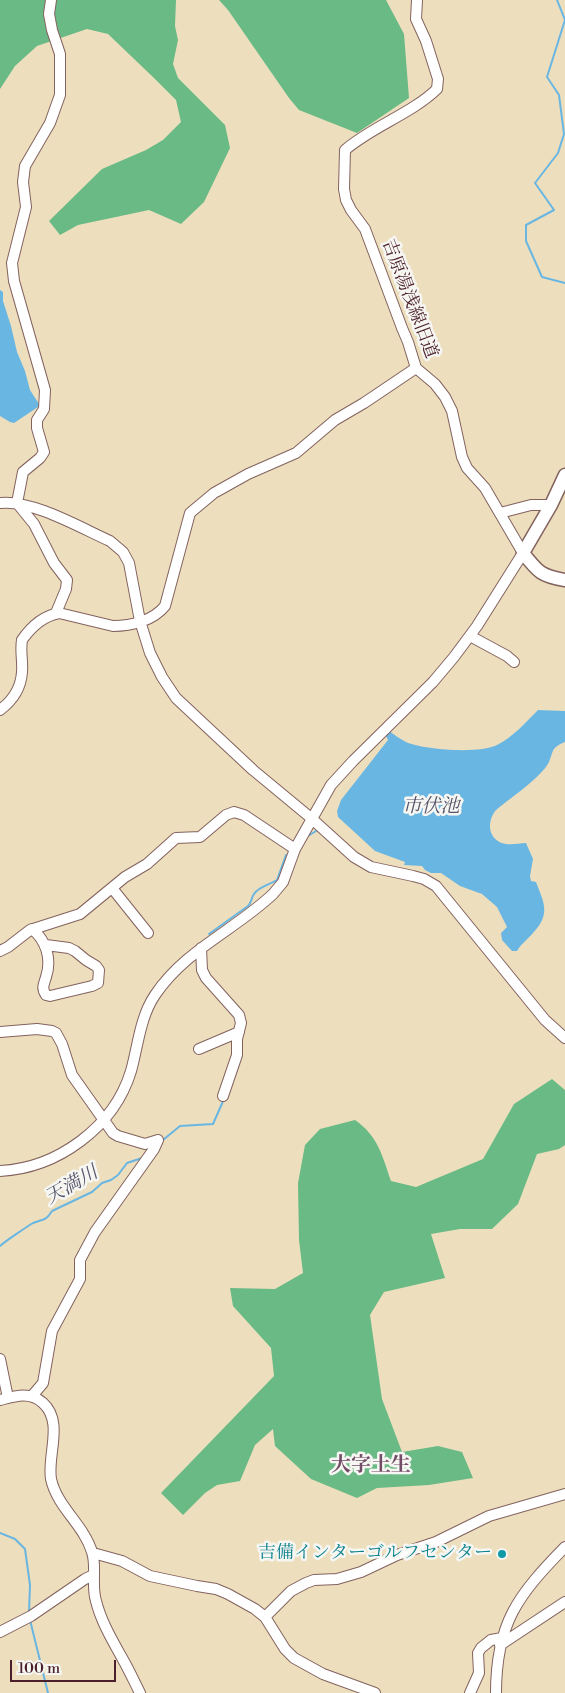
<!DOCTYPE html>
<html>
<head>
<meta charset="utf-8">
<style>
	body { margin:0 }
	#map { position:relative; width:565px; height:1693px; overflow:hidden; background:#eddfbe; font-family:"Libre Bodoni",serif }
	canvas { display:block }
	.scale { position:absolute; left:10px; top:1660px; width:106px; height:22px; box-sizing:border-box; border:2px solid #4a1f2b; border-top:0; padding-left:6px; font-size:15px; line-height:18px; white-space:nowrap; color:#4a1f2b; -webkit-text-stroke:4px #f6f6f2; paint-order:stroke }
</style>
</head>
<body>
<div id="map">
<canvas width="565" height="1693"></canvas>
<div class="scale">100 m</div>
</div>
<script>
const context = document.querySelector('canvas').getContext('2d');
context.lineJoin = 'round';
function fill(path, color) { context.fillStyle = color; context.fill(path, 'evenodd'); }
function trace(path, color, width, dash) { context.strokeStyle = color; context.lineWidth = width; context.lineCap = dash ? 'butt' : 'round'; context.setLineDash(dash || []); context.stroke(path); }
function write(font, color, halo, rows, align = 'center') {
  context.font = font + ' "Libre Bodoni","Noto Serif JP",serif'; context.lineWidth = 5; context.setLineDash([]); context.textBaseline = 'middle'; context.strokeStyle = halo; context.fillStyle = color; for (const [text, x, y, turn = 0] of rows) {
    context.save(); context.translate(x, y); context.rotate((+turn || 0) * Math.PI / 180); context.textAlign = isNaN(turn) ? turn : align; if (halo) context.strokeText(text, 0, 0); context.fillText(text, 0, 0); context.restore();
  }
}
fill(new Path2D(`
	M0 0H176L175 26 178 40 173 64 178 78 225 125 230 148 204 202 181 224 149 210 78 225 60 235 49 221 102 169 146 150 163 140 181 122 176 100 154 78 108 34 87 29 37 46 15 66 0 89Z
	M219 0H386L404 34 409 98 357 133 299 110 289 98 228 10Z
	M552 1079 565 1090V1145L559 1149 537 1154 518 1204 492 1229H460L431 1234 445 1278 384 1292 370 1315 382 1399 402 1452 438 1446 462 1452 473 1478 429 1485 377 1488 357 1498 311 1479 275 1446 273 1429 255 1445 240 1481 217 1485 205 1493 183 1515 161 1493 274 1376 271 1348 233 1306 230 1288 275 1289 303 1273 299 1240 298 1183 305 1145 320 1129 355 1120C378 1136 382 1155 391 1181L416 1187 483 1159 514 1104Z`), '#69ba85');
fill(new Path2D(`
	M0 290 3 292V301L11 326 17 352 25 371 30 390 39 404 38 407 14 423 10 422 0 416Z
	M538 710 565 711V742C551 748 554 750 549 762 541 778 510 798 496 810 486 822 488 841 506 844 512 845 520 843 526 843L533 859 530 876 531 881 536 882C544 903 551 914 533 933 528 939 521 944 517 951H512L502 940 501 933 507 927 497 907 482 894 460 886 441 873H431L425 870 422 866 404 865 405 862 375 851 338 817 337 811 341 800 388 740 386 736 389 731C395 735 400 739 406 742 424 750 479 754 497 745 513 737 525 723 538 710Z`), '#69b6e2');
trace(new Path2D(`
	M557 0 565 20 547 77 559 95 564 134 558 153 535 183 554 210 526 225V241L542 277 565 283
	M308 836 316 831
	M209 934 248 906C252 902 251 898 254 894 258 887 271 884 277 880L286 855
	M163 1140 180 1126 213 1124 224 1099
	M0 1246C4 1242 28 1226 33 1223 43 1219 46 1221 52 1211L92 1192 102 1183 111 1180 118 1175 127 1163 142 1158
	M0 1533 15 1539 25 1549 30 1585 29 1613
	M30 1620 48 1693`), '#69b6e2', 2);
const minor = new Path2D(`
	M51 0 49 14 52 30 60 54V95L50 123 25 166 23 182 26 207 12 263 14 281 45 390 44 409 37 420V428L44 452 40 458 23 472 17 503 34 524 54 563 67 580 66 589 56 613
	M0 503C31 499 81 528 110 541L123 552 129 563 140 621 150 653 162 677 176 698 253 770 311 818 354 857 371 867 413 876 424 879 436 886 545 1020 565 1038
	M500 513 531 505H551
	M470 636 507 656 514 662
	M0 710C12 701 21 688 22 672 23 661 20 651 22 640 31 627 43 616 59 613L113 626C131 626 153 621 165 606L190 513 214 493 248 474 296 453 335 420 364 403 416 368
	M112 888 148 933
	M32 929C46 940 52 959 46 977 44 984 41 988 46 995L50 996 92 986 98 983 99 970 96 966 86 960 75 951 69 948 46 945
	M201 948 202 970 206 978 239 1015 241 1023 237 1039V1055L223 1096
	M0 951 8 947 30 930 80 914 125 877 147 864 176 838 200 837 226 815 234 812 244 815 295 849
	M0 1032 37 1029 52 1031 56 1033 62 1044 72 1075 113 1133 118 1136 145 1144 158 1140
	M199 1049 239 1032
	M0 1171C58 1168 114 1127 131 1071 138 1046 140 1017 155 995 185 950 235 930 273 894L283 882 295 849 331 785 353 761 433 682 454 657 477 626 523 553 485 488 467 468 462 457 452 411 445 397 435 384 416 368 408 342 402 328 365 229 351 210 346 200 344 189 345 150C373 126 411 114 437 89L438 79 426 41 416 19 417 0
	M0 1359 8 1398
	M32 1396 43 1383 52 1331 80 1279V1260L95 1232 154 1149 158 1140
	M0 1400C15 1396 30 1391 43 1403 64 1422 47 1455 51 1479 57 1507 84 1525 92 1552 97 1567 91 1585 96 1601 101 1621 111 1638 121 1656 128 1668 134 1681 140 1693
	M93 1553 122 1561 150 1576 197 1586 216 1589 228 1594 255 1609 265 1617 285 1649 294 1658 323 1674 375 1693
	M265 1617 291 1591 306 1583 314 1580 337 1579 361 1572 397 1555 436 1542 489 1516 565 1494
	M0 1632 31 1616 85 1579 93 1575
	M500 1645 565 1602
	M470 1693 479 1673 478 1653 481 1648 491 1640 502 1638
	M496 1693C496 1623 518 1595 565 1547`);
const major = new Path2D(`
	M565 475 551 505 523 553C538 572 541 576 565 580`);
trace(minor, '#83625e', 12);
trace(major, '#83625e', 15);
trace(minor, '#fff', 10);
trace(major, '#fff', 12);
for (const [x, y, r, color] of [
	[502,1554,5,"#0f9aa8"]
]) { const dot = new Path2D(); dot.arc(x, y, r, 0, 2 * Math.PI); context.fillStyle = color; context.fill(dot); trace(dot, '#f6f6f2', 2); }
write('18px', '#4a1f2b', '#f6f6f2', [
	["吉原湯浅線旧道",409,299,69]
]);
write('18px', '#0d838f', '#f6f6f2', [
	["吉備インターゴルフセンター",492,1554]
], 'right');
write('italic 19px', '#55546b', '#f6f6f2', [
	["市伏池",431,807],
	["天満川",72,1186,-30]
]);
write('bold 20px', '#724b66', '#f6f6f2', [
	["大字土生",371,1466]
]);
</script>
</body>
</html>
